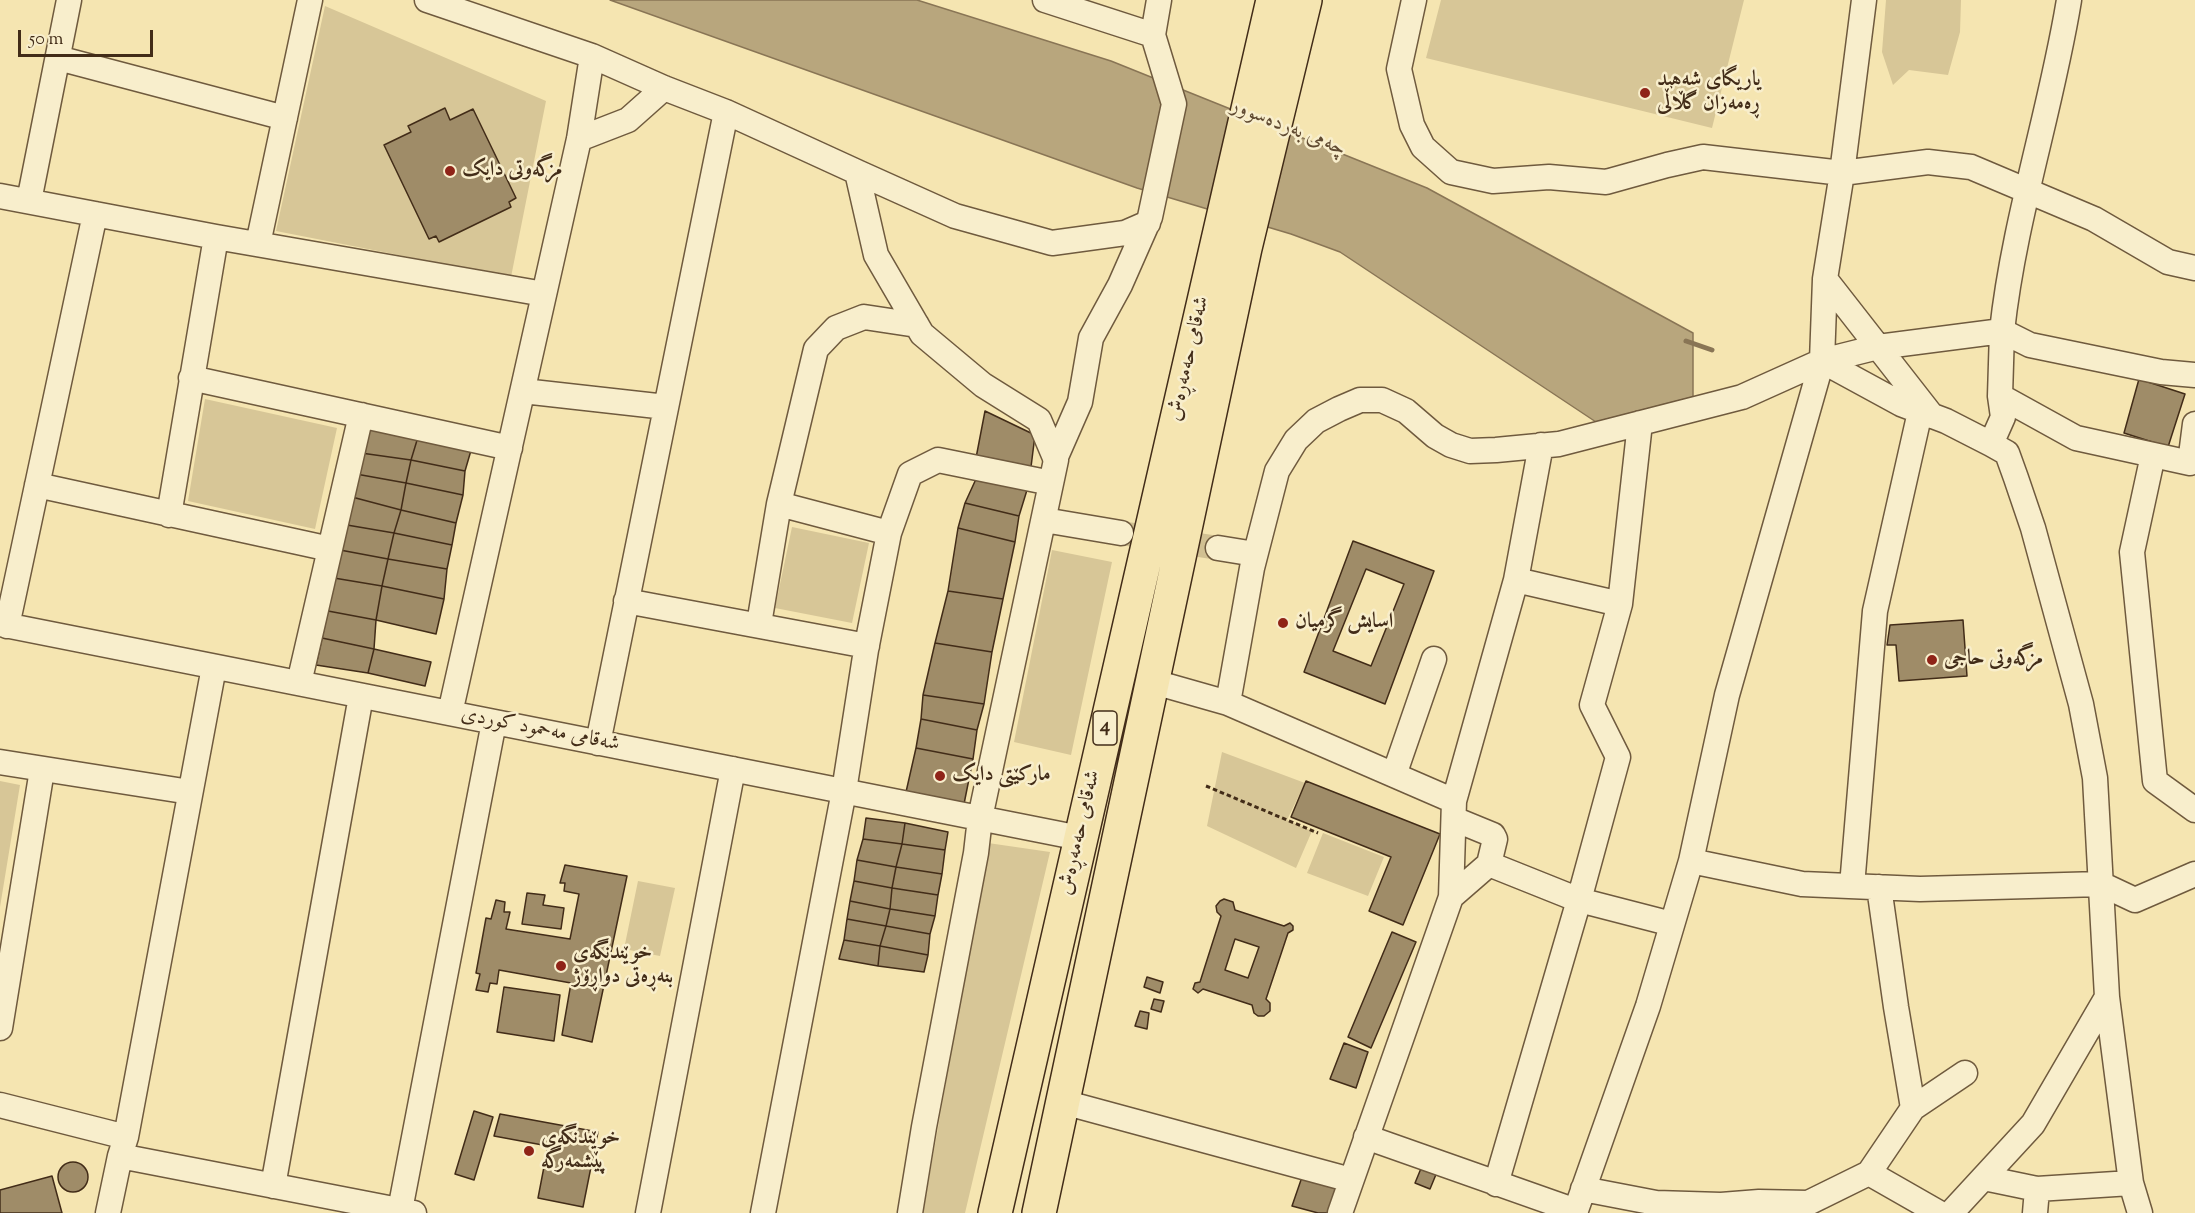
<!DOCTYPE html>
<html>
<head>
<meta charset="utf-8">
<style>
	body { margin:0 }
	#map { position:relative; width:2195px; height:1213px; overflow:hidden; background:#f5e5b1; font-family:"Sorts Mill Goudy",serif }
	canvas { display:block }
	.scale { position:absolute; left:18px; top:30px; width:135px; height:27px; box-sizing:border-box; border:3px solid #422c18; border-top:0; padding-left:8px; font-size:18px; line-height:21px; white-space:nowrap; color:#422c18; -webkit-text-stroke:4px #f8eecc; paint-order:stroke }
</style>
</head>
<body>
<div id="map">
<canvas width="2195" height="1213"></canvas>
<div class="scale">50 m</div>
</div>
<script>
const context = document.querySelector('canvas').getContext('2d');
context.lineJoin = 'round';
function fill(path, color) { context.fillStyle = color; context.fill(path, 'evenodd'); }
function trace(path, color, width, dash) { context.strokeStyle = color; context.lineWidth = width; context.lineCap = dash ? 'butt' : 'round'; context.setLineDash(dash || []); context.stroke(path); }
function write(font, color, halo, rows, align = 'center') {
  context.font = font + ' "Sorts Mill Goudy",Amiri,serif'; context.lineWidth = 5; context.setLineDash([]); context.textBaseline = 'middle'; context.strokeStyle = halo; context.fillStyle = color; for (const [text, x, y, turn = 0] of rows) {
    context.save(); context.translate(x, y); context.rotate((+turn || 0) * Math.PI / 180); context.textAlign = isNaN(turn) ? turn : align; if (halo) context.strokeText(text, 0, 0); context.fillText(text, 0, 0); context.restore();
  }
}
fill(new Path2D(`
	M1441 0H1744L1712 128 1426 58Z
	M1886 0H1961L1960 32 1948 75 1909 70 1893 85 1882 52Z
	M325 6 546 101 511 277 276 231Z
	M205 399 337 428 315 529 188 501Z
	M792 527 869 543 852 623 775 608Z
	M1052 550 1112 562 1071 755 1014 742Z
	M1222 752 1305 783 1287 820 1312 831 1296 868 1207 826Z
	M0 781 20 785 0 907Z
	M1323 833 1384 857 1368 896 1307 873Z
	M988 843 1050 852 965 1213H923Z
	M638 881 675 888 660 956 624 949Z`), '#d7c697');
const water = new Path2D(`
	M610 0H917L1111 61 1427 188 1693 333V397L1596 422 1340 252 1291 234 1137 188Z`);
fill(water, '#b8a67d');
trace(water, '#897555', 1.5);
trace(new Path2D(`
	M1686 341 1712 350`), '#897555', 5);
const building = new Path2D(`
	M445 108 450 120 473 109 516 198 509 202 511 207 439 242 436 236 429 239 384 145 411 132 408 126Z
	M2139 379 2185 394 2168 447 2124 433Z
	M985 411 1035 435 1031 467 976 458Z
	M367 426 418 437 411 460 361 453Z
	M418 437 472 447 465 471 411 460Z
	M361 453 411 460 406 483 356 474Z
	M411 460 465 471 463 495 406 483Z
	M356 474 406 483 401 510 352 497Z
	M976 479 1027 490 1019 516 965 503Z
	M406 483 463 495 456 523 401 510Z
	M352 497 401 510 394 533 347 525Z
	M965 503 1019 516 1015 542 958 528Z
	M401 510 456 523 452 545 394 533Z
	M347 525 394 533 388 559 340 550Z
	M958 528 1015 542 1003 599 948 591Z
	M394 533 452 545 447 569 388 559Z
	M1353 541 1434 571 1385 704 1304 672ZM1366 569 1404 584 1371 666 1333 651Z
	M340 550 388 559 382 586 334 578Z
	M388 559 447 569 444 599 382 586Z
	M334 578 382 586 376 620 328 611Z
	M382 586 444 599 436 634 376 620Z
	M948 591 1003 599 992 652 935 643Z
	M328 611 376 620 374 649 322 638Z
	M1963 620 1967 676 1899 681 1896 645H1887L1890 625Z
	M322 638 374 649 368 673 316 665Z
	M935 643 992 652 984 704 923 695Z
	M374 649 431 662 425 686 368 673Z
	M923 695 984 704 977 730 921 719Z
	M921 719 977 730 973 759 916 748Z
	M916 748 973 759 964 804 906 792Z
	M1306 781 1440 834 1403 925 1369 911 1391 857 1291 817Z
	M866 818 905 823 902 844 863 839Z
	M905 823 948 832 945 850 902 844Z
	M863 839 902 844 896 867 857 860Z
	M902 844 945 850 942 874 896 867Z
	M857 860 896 867 892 888 854 881Z
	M565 865 627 876 592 1042 562 1035 571 983 499 970 497 984 490 983 488 992 476 990 480 974 476 973 486 918 491 919 496 900 505 902 504 912H510L506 929 570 939 579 894 564 891 565 883H560Z
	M896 867 942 874 938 895 892 888Z
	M854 881 892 888 890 909 850 901Z
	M892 888 938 895 935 916 890 909Z
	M527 893 545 895 543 905 564 908 561 929 522 924Z
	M1224 899 1233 902 1235 910 1284 926 1290 923 1293 926V930L1288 933 1266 999 1270 1003V1011L1264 1016H1258L1254 1013 1252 1005 1203 989 1198 993 1193 989 1195 983 1200 982 1221 916 1217 912 1216 906 1220 901ZM1235 939 1259 947 1248 978 1225 970Z
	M850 901 890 909 886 926 847 919Z
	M890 909 935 916 930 934 886 926Z
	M847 919 886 926 880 946 844 940Z
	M886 926 930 934 928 955 880 946Z
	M1392 932 1416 942 1371 1048 1348 1037Z
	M844 940 880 946 878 966 839 959Z
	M880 946 928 955 924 972 878 966Z
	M1147 977 1163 982 1160 993 1144 987Z
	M504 987 560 995 554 1041 497 1032Z
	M1154 999 1164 1001 1161 1012 1151 1009Z
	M1140 1011 1149 1013 1147 1029 1135 1026Z
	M1344 1043 1368 1052 1356 1088 1330 1079Z
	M474 1111 493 1117 474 1180 455 1174Z
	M500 1114 598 1132 583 1207 538 1198 548 1146 494 1136Z
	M58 1177a15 15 0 1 1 30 0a15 15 0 1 1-30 0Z
	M1422 1166 1437 1172 1430 1189 1415 1183Z
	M52 1176 62 1213H0V1190Z
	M1302 1177 1343 1187 1335 1213H1318L1292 1206Z`);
fill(building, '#9f8c68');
trace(building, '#422c18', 1.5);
trace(new Path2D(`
	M1121 533 1218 548`), '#d1c092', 24, [24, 12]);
const minor = new Path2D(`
	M427 0 592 56 664 88 726 112 857 172 876 255 922 334 983 385 1039 420 1056 460 980 818 976 853 924 1127 910 1213
	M1045 0 1153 35
	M1414 0 1399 69 1412 125 1423 147 1451 172 1493 181 1549 177 1606 182 1667 165 1703 157 1842 173 1928 162 1971 167 2094 219 2168 262 2195 268
	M2069 0C2051 111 2014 219 2002 331L2030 345 2161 372 2195 375
	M58 58 285 118
	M579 139 628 120 664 88
	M857 172 955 216 1052 243 1125 233 1148 223
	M0 196 216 237 544 294
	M29 201 69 0
	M258 244 310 0
	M1825 279 1932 416
	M1822 361 1901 404 1946 421 1991 444 2007 453 2016 478 2033 528 2081 704 2095 778 2107 997 2131 1183 2140 1213
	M191 378 510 448
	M523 391 666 407
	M2000 396 2076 438 2190 463 2195 424
	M1541 445 1516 580 1620 604
	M2153 455 2132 552 2155 781 2195 810
	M1055 459 1080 402 1091 338 1120 285 1150 217 1174 104 1153 35 1159 0
	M37 485 330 549 361 415
	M779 504 889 533
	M169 515 216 237
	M1044 520 1121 533
	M1218 548 1255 554
	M626 601 867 646
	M0 624 1080 838
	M759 624 779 504 816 349 836 328 864 317 917 325
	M7 626 95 214
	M1154 682 1228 703 1252 568 1277 471 1296 440 1316 421 1339 409 1360 400H1382L1406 411 1435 436 1451 445 1470 451 1496 450 1559 444 1742 397 1822 361 1878 347 2002 331 2000 396 2003 417 1991 444
	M299 683 330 549
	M1228 703 1454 801
	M450 713 579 139 592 56
	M598 743 726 112
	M0 762 190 792
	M1394 775 1434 659
	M1454 819 1493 835 1495 839 1489 864 1579 900 1672 924
	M1691 861 1802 884 1920 889 2101 884 2135 900 2195 874
	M1852 886 1875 611 1920 412
	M1879 887 1896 1007 1913 1108
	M1451 897 1489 864
	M0 1028 42 770
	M1063 1102 1351 1180
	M0 1105 126 1137
	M1366 1137 1576 1211
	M120 1156 414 1213
	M1869 1173 1939 1213
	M1984 1178 2037 1189 2131 1183
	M1496 1184 1579 900 1618 757 1592 705 1620 604 1640 423
	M273 1186 361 696
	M1583 1189 1656 1203 1721 1205 1759 1202 1808 1203 1869 1173 1913 1108 1965 1073
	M400 1210 494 722
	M108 1213 120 1156 126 1137 214 667
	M648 1213 733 769
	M763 1213 844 791 866 650 889 533 910 474 938 460 1051 483
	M1340 1213 1451 897 1454 801 1516 580
	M1575 1213 1648 1006 1691 861 1727 695 1822 361 1825 279 1842 173 1864 0
	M1951 1213 2033 1124 2107 997
	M2035 1213 2037 1189`);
const highway = new Path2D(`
	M995 1213 1273 0
	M1039 1213 1245 248 1305 0`);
trace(minor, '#6f5a3e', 27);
trace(highway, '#422c18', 36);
trace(new Path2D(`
	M1206 786 1318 833`), '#422c18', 3, [4.5, 3]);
trace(minor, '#f8eecc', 24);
trace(highway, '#f5e5b1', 33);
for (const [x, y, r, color] of [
	[1645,93,6,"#8f2418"],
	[450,171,6,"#8f2418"],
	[1283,623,6,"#8f2418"],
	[1932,660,6,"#8f2418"],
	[940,776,6,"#8f2418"],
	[561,966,6,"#8f2418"],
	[529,1151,6,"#8f2418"]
]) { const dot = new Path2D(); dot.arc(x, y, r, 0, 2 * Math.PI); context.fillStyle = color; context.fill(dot); trace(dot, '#f8eecc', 2); }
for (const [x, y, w] of [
	[1105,728,24]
]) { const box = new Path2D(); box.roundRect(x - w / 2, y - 17, w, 34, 4.5); context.fillStyle = '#f8eecc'; context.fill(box); trace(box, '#422c18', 1.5); }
write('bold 20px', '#422c18', null, [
	["4",1105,728]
]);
write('bold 21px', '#422c18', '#f8eecc', [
	["یاریگای شەهید",1657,81],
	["ڕەمەزان گڵاڵی",1657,105],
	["مزگەوتی دایک",462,171],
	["اسايش گرميان",1295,623],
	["مزگەوتی حاجی",1944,660],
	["مارکێتی دایک",952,776],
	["خوێندنگەی",573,954],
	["بنەڕەتی دواڕۆژ",573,978],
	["خوێندنگەی",541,1139],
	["پێشمەرگە",541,1163]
], 'left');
write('21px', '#422c18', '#f8eecc', [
	["شەقامی حەمەڕەش",1190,359,-77],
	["شەقامی مەحمود کوردی",540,731,11],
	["شەقامی حەمەڕەش",1081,833,-77]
]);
write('italic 22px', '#604a31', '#f8eecc', [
	["چەمی بەردەسوور",1288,129,22]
]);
</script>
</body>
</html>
